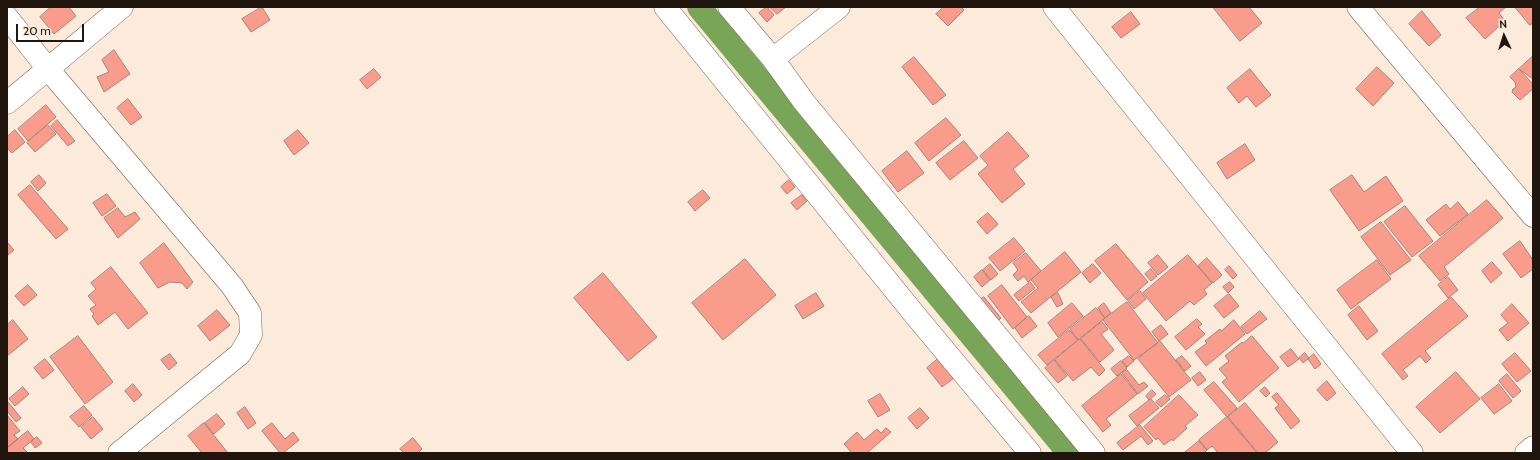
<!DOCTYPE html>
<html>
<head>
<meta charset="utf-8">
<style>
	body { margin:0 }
	#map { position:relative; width:1540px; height:460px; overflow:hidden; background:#fcebdb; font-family:Cabin,sans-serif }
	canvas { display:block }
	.frame { position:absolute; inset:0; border:8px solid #20160d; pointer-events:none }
	.north { position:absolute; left:1484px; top:16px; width:40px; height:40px; -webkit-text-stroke:3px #fcebdb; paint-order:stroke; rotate:356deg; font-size:11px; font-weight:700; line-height:16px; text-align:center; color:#20160d }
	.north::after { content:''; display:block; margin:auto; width:14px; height:18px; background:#20160d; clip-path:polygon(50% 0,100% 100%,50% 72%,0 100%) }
	.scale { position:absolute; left:16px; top:24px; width:68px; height:18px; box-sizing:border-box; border:2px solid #20160d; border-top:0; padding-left:5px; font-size:12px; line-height:14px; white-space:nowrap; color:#20160d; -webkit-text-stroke:3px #fcebdb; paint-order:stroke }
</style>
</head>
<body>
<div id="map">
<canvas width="1540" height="460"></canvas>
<div class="frame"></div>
<div class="north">N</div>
<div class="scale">20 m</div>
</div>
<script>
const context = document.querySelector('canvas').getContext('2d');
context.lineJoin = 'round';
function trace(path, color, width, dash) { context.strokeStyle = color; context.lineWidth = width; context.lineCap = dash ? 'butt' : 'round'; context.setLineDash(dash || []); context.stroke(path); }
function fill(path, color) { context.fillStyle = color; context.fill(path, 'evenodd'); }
trace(new Path2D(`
	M699 7 1069 453`), '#78a558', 24);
const building = new Path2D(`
	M51 7H69L76 16 54 34 40 17Z
	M262 7 270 20 251 32 242 19Z
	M767 7 774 15 767 22 759 13Z
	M770 7H786L777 14Z
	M944 7H961L964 10 948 26 936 14Z
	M1213 7H1249L1262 23 1240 41Z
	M1480 7H1506L1499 13 1505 21 1485 39 1466 18Z
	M1515 7H1533V23L1530 25Z
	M1422 11 1441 35 1429 46 1409 24Z
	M1131 12 1140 24 1121 38 1112 27Z
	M114 50 130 74 104 92 97 77 109 72 102 60Z
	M1533 56V79L1519 69Z
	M914 57 946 95 933 105 902 67Z
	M1377 67 1394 83 1373 106 1356 89Z
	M374 69 381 77 367 89 360 80Z
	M1250 69 1271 95 1256 107 1247 96 1239 103 1227 88Z
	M1519 69 1533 84V89L1520 100 1512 92 1513 89 1516 87 1515 82 1510 77Z
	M128 99 142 117 131 125 117 108Z
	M46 105 56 117 28 141 18 129Z
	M946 118 961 135 929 161 915 143Z
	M57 120 75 141 68 146 51 126Z
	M48 125 56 134 35 152 27 143Z
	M15 130 25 142 12 153 7 148V137Z
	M298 130 309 143 294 155 284 141Z
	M1008 132 1029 156 1013 169 1025 184 1002 203 978 174 988 165 980 156Z
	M964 141 978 158 950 180 936 163Z
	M1245 144 1255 160 1227 179 1217 163Z
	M907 151 924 173 898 192 882 171Z
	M39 175 46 183 38 191 31 182Z
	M1352 175 1364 192 1386 176 1403 201 1359 231 1330 190Z
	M789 180 795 187 787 194 781 187Z
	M30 185 68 229 56 239 18 195Z
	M703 190 710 198 695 211 688 202Z
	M107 194 116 206 102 216 93 203Z
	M802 195 807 201 797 210 791 203Z
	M1487 200 1503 218 1444 267 1449 274 1440 281 1419 256Z
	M1458 202 1468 214 1440 236 1426 220 1446 204 1450 209Z
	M1405 206 1433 241 1412 257 1384 222Z
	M118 208 125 217 135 212 140 219 118 238 104 218Z
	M988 213 998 224 987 234 977 222Z
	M1381 222 1411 260 1390 275 1361 237Z
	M1014 238 1025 251 1000 271 989 258Z
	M1520 241 1533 260V269L1521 278 1503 254Z
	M7 242 14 250 7 256Z
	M164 243 193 282 187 289 182 283 170 282 158 288 140 263Z
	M1116 244 1148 282 1127 300 1095 261Z
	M1065 252 1081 272 1031 313 1021 302 1038 288 1031 280Z
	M1026 253 1041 271 1028 282 1024 276 1018 281 1013 275 1018 270 1013 263Z
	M1158 255 1168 267 1158 275 1148 263Z
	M1188 255 1212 283 1204 290 1207 294 1194 305 1190 301 1166 321 1143 293Z
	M1207 258 1222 275 1213 283 1198 266Z
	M745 259 776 295 723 340 692 303Z
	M1377 260 1391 279 1351 309 1337 290Z
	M1492 262 1502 273 1491 283 1482 271Z
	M990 264 998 274 991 280 983 270Z
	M1093 264 1101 273 1090 283 1082 273Z
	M1229 266 1237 275 1233 279 1225 270Z
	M111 267 148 313 128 329 115 312 98 325 92 316 94 314 90 309 96 305 88 296 96 289 91 283Z
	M1151 269 1157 276 1151 281 1145 274Z
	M982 270 990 280 982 287 974 277Z
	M603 273 657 337 628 361 574 298Z
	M1448 277 1458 290 1448 298 1438 285Z
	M1030 282 1035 288 1019 301 1014 295Z
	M1230 282 1234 287 1228 293 1223 287Z
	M28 285 37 295 24 306 15 296Z
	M1002 285 1027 317 1013 329 988 296Z
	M1140 291 1146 299 1134 309 1128 301Z
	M816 293 824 306 803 319 795 306Z
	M1058 293 1063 304 1057 307 1051 297Z
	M1229 294 1239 306 1224 318 1214 306Z
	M984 297 1001 318 993 325 976 303Z
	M1451 297 1468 316 1425 351 1431 358 1426 363 1420 356 1403 370 1408 376 1403 380 1382 354Z
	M1127 302 1158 343 1134 360 1103 320Z
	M1072 303 1083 316 1058 337 1048 323Z
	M1104 303 1111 313 1105 318 1098 308Z
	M1512 304 1529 323 1508 341 1499 330 1508 323 1501 315Z
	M1359 306 1378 331 1367 340 1348 315Z
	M1096 308 1105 318 1078 340 1070 329Z
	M217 310 230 325 210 341 198 326Z
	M1260 311 1267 319 1247 334 1241 327Z
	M1029 316 1037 326 1022 338 1015 328Z
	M1197 319 1202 324 1198 327 1205 334 1186 350 1175 337Z
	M13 320 28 339 7 356V325Z
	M1234 320 1245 334 1206 366 1195 352 1207 343 1205 341 1220 329 1221 331Z
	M1102 322 1108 329 1101 334 1114 350 1100 362 1081 339Z
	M1161 325 1168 334 1159 341 1152 332Z
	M1069 330 1078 340 1047 365 1038 355Z
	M78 336 113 382 85 404 50 357Z
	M1252 336 1279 368 1239 402 1222 382 1227 378 1219 369 1229 361 1225 356 1242 342 1243 343Z
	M1080 339 1105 370 1099 376 1091 367 1073 381 1055 360Z
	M1160 341 1191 380 1169 397 1138 359Z
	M1291 349 1299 359 1288 367 1280 357Z
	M1305 353 1309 358 1303 363 1299 358Z
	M1515 353 1531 371 1517 382 1502 364Z
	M170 354 177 363 169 370 161 360Z
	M1314 354 1321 364 1315 369 1308 359Z
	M1129 356 1134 361 1127 367 1122 361Z
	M1182 356 1191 366 1185 371 1176 360Z
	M45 359 54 370 43 379 34 368Z
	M938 359 954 378 942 387 927 368Z
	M1054 360 1067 376 1058 383 1045 368Z
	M1121 361 1127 368 1117 376 1111 369Z
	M1127 370 1139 385 1144 382 1148 386 1138 394 1122 373Z
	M1200 372 1206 380 1198 386 1192 378Z
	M1456 372 1480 399 1440 433 1416 407Z
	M1121 374 1137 394 1106 419 1111 425 1103 432 1082 406Z
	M1507 374 1521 391 1513 398 1499 381Z
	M1327 381 1336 393 1327 401 1317 390Z
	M1214 382 1237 408 1227 417 1204 390Z
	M133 384 142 395 134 402 125 391Z
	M1499 384 1512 401 1494 414 1481 398Z
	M23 387 29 394 15 406 9 399Z
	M1265 387 1270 393 1266 397 1260 391Z
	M1152 390 1156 394 1149 400 1146 396Z
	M1277 393 1300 421 1291 429 1275 408 1279 405 1272 397Z
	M880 394 890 410 878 417 868 401Z
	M1165 395 1170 399 1161 407 1156 402Z
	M1179 395 1198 415 1185 426 1187 428 1173 441 1172 439 1164 445 1158 438 1156 440 1144 427Z
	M1151 399 1159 408 1137 426 1129 416Z
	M8 402 21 418 16 422 7 411Z
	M1245 403 1278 442 1265 453H1258L1228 417Z
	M84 406 92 415 79 427 70 417Z
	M245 407 256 423 248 429 237 413Z
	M920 408 929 418 917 429 908 418Z
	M217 414 225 424 214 434 205 423Z
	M7 415 20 431 14 435 18 439 7 448Z
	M93 417 103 429 91 439 81 427Z
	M1227 417 1257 453H1218L1212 446 1207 450 1199 440Z
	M204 423 228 453H202L188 436Z
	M272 423 285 439 293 432 299 440 283 453H280L262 431Z
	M1140 425 1153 441 1148 445 1141 436 1123 450 1117 443Z
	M886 428 891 432 867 453H852L844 444 857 432 864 440 877 429 881 433Z
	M28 431 34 439 23 448 28 453H7V448Z
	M37 437 42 443 35 448 31 442Z
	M413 438 422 449 418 453H404L400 449Z
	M1199 441 1207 450 1204 453H1184Z`);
fill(building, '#fa9c8b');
trace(building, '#a6827b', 1);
const minor = new Path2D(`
	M665 7 915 315 1030 453
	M729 7 773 59 804 102 1094 453
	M1054 7 1412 453
	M1358 7 1533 216
	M7 17 48 69 232 286 250 313 251 335 240 354 119 453
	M773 59 839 7
	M7 103 122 7`);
const tertiary = new Path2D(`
	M1526 453 1533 447`);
trace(minor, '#79614a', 23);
trace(tertiary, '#79614a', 23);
trace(minor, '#fff', 22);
trace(tertiary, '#fff', 22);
</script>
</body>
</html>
